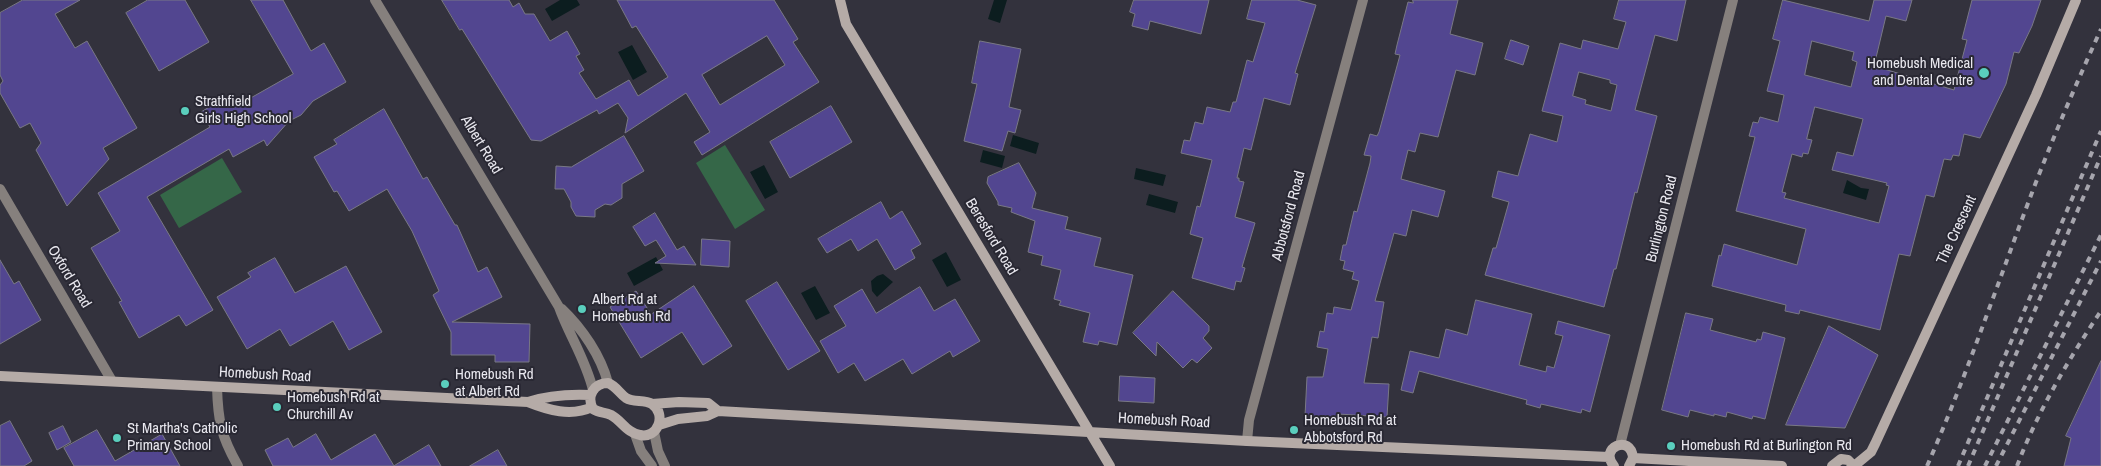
<!DOCTYPE html>
<html>
<head>
<meta charset="utf-8">
<style>
	body { margin:0 }
	canvas { display:block; background:#33323d }
</style>
</head>
<body>
<canvas width="2101" height="466"></canvas>
<script>
const context = document.querySelector('canvas').getContext('2d');
context.lineJoin = 'round';
function fill(path, color) { context.fillStyle = color; context.fill(path, 'evenodd'); }
function trace(path, color, width, dash) { context.strokeStyle = color; context.lineWidth = width; context.lineCap = dash ? 'butt' : 'round'; context.setLineDash(dash || []); context.stroke(path); }
function write(font, color, halo, rows, align = 'center') {
  context.font = font + ' "Archivo Narrow",sans-serif'; context.lineWidth = 4; context.setLineDash([]); context.textBaseline = 'middle'; context.strokeStyle = halo; context.fillStyle = color; for (const [text, x, y, turn = 0] of rows) {
    context.save(); context.translate(x, y); context.rotate((+turn || 0) * Math.PI / 180); context.textAlign = isNaN(turn) ? turn : align; if (halo) context.strokeText(text, 0, 0); context.fillText(text, 0, 0); context.restore();
  }
}
fill(new Path2D(`
	M725 145 765 210 735 229 696 163Z
	M222 158 242 192 179 228 160 195Z`), '#356748');
fill(new Path2D(`
	M560 0H577L580 5 552 21 545 9Z
	M994 0H1007L1000 23 988 19Z
	M632 45 647 72 633 80 618 52Z
	M1013 135 1039 143 1036 154 1010 146Z
	M983 150 1005 156 1002 168 980 162Z
	M764 165 778 192 765 199 750 172Z
	M1136 168 1166 175 1163 186 1134 179Z
	M1847 180 1861 188 1869 189 1866 200 1843 193Z
	M1149 194 1178 202 1175 213 1146 205Z
	M946 252 961 280 947 287 932 260Z
	M656 257 663 270 634 286 627 273Z
	M883 274 893 282 877 297 872 291 871 281 877 276Z
	M815 286 830 313 816 320 801 293Z`), '#0c1d1f');
const building = new Path2D(`
	M23 0H80L55 14 75 48 87 41 137 128 103 148 109 159 67 206 36 150 41 143 30 123 20 128 0 93V85L3 81 0 75V13Z
	M148 0H185L209 42 159 71 126 13Z
	M251 0H283L311 51 324 43 346 82 313 101 301 115 289 121 267 146 264 140 233 157 229 149 147 197 213 310 186 326 179 315 139 338 119 302 122 301 91 248 120 231 98 193 210 127 201 112 226 97 233 108 293 74Z
	M442 0H509L513 7 519 3 525 14H534L550 41 567 31 580 54 576 56 584 70 579 73 596 99 629 80 638 96 668 77 636 26 632 28 617 0H774L798 39 793 42 819 82 702 155 694 142 710 132 686 93 625 133 628 118 618 103 599 114 597 110 541 141 531 140 462 29 460 30ZM767 36 785 65 720 105 702 75Z
	M1134 0H1209L1201 34 1150 21 1148 30 1132 26 1135 14 1130 12Z
	M1252 0H1297L1316 5 1295 73 1298 74 1290 105 1264 98 1251 150 1244 148 1237 178H1239V181L1244 182 1235 217 1255 223 1242 267 1245 268 1241 282 1236 281 1234 290 1192 278 1203 238 1190 234 1197 206 1200 207 1212 160 1181 153 1184 140 1190 141 1195 122 1203 124 1207 107 1230 112 1233 102H1236L1247 60 1253 62 1265 23 1247 19Z
	M1413 0H1458L1450 34 1483 43 1475 75 1456 70 1438 137 1420 133 1415 152 1408 150 1401 179 1445 191 1438 217 1412 210 1406 236 1394 233 1375 301 1384 302 1378 338 1372 337 1364 383 1389 384 1387 417 1338 414V418L1305 416 1307 377H1323L1328 349 1317 347 1320 331 1324 332 1327 313 1333 314 1334 307 1351 310 1359 281 1352 279 1354 272 1343 269 1345 261 1340 260 1343 245H1346L1354 211 1357 212 1370 163 1371 156 1364 155 1370 134 1377 136 1379 132 1400 55 1395 54 1397 45 1408 2 1413 3Z
	M1619 0H1686L1677 41 1655 35 1635 110 1657 116 1637 193 1635 192 1616 269H1614L1604 307 1485 275 1493 248H1496L1509 202 1492 197 1498 171 1518 176 1530 134 1557 142 1563 116 1542 111 1560 43 1581 49 1583 40 1618 49 1626 22 1614 19ZM1579 72 1610 80V83L1617 85 1611 111 1585 104 1586 100 1573 96Z
	M1783 0 1869 21 1874 0H1912L1906 21 1886 16 1874 66 1954 90 1967 40 1962 39 1972 0H2041L2032 26 2019 53 2014 52 2006 84 1980 138 1964 134 1959 156 1953 155 1951 160 1944 159 1934 197 1926 195 1910 256 1899 254 1880 330 1800 310 1799 314 1785 311 1786 305 1712 286 1719 255 1721 256 1724 244 1797 265 1806 229 1736 211 1755 137 1749 136 1753 122 1758 123 1760 117 1778 122 1784 95 1767 91 1780 41 1773 39ZM1812 41 1854 52 1852 60 1857 62 1851 87 1805 75ZM1815 107 1863 119 1853 156 1837 152 1832 170 1887 183 1886 185 1889 186 1879 223 1784 198 1786 193 1782 192 1792 154 1802 157 1803 153 1808 154 1812 140 1807 139Z
	M1511 40 1529 46 1523 65 1505 59Z
	M980 41 1021 49 1009 107 1021 110 1015 133 1008 131 1002 151 964 141 977 84 972 83Z
	M831 106 852 142 790 178 770 142Z
	M384 109 423 179 427 177 455 225H457L478 272 487 267 502 297 452 322 530 324 529 362H495V355H451V332L433 295 439 291 412 231 387 189 349 211 337 191 334 192 314 157 337 144 334 140Z
	M624 136 644 171 622 184V198L611 205 605 204 595 210V217L576 216 571 207V202L564 189H555L556 166 571 167Z
	M1019 163 1036 193 1032 208 1068 217 1065 229 1101 238 1094 266 1133 275 1117 345 1099 341 1098 345 1083 342 1090 313 1059 305 1061 301 1054 299 1061 270 1041 265 1043 256 1028 252 1035 221 1011 212 1012 208 998 205V202L987 183 988 177Z
	M881 202 890 219 902 211 921 244 911 250 915 258 895 270 877 239 858 251 851 239 827 253 818 239Z
	M655 213 677 250 684 246 696 265 655 263 666 256 656 240 645 246 633 227Z
	M702 239 730 241 729 267 701 265Z
	M275 258 295 293 346 266 382 332 349 350 333 321 290 346 280 329 247 349 217 297 251 277 248 273Z
	M0 260 14 284 19 281 41 320 0 344Z
	M777 282 820 351 788 370 746 301Z
	M694 286 732 346 703 365 682 332 641 358 610 307 636 291 651 314Z
	M920 287 934 311 955 299 980 341 953 357 950 351 912 374 903 359 865 381 854 363 838 373 820 341 846 326 834 306 862 289 876 313Z
	M1173 291 1209 326V331L1203 338 1212 348 1197 363 1192 359 1183 368 1157 342 1156 356 1133 333Z
	M1476 300 1532 314 1519 365 1546 372 1547 366 1554 368 1563 336 1555 334 1558 321 1610 335 1590 412 1582 409 1581 413 1541 404 1540 408 1526 404 1527 400 1419 371 1413 393 1401 390 1410 351 1439 358 1446 329 1467 335Z
	M1686 313 1713 319 1710 330 1756 342 1757 339 1761 340 1763 332 1785 338 1765 419 1753 416 1752 419 1727 412 1726 417 1714 414V416L1690 410 1688 417 1662 410Z
	M1829 326 1878 355 1845 428 1786 425Z
	M2101 361V466H2064L2071 438 2066 436Z
	M1120 376 1155 378 1154 403 1119 401Z
	M10 421 32 461 24 466H0V426Z
	M63 426 71 442 57 450 49 433Z
	M97 430 115 461 162 434 180 466H74L64 448Z
	M316 434 331 460 375 434 394 466H273L265 450 288 438 293 447Z
	M429 445 441 466H394Z
	M498 450 507 466H470Z`);
fill(building, '#524690');
trace(building, '#797885', 1);
trace(new Path2D(`
	M375 0 559 307C569 335 586 360 593 390
	M0 189 112 381
	M562 309C582 328 601 356 608 383
	M217 387C218 421 221 436 238 466
	M654 432 658 451 665 466
	M635 434 641 451 652 466
	M1247 441 1249 420 1363 0
	M1620 445 1733 0`), '#86807d', 10);
trace(new Path2D(`
	M840 0 846 24 1110 466
	M0 376 528 402C548 410 571 417 592 407
	M608 383C616 386 619 393 626 398 634 403 644 399 652 404 667 414 658 439 640 435 627 433 622 421 611 415 605 412 599 413 593 409 586 396 594 383 608 383Z
	M528 402C549 395 569 394 591 395
	M652 404 679 402 708 403 718 411
	M659 425 678 419 707 416 718 411 1247 441 1609 457
	M1633 458 1782 466
	M1614 466C1598 448 1631 433 1633 458L1629 466
	M1832 466 1841 459 1848 460 1854 466
	M1854 466 1871 452 1875 444 2036 95 2076 0`), '#b5aba7', 10);
trace(new Path2D(`
	M1927 466C1967 375 1998 282 2033 190 2054 135 2077 82 2101 29
	M1958 466 2101 131
	M1968 466 2101 156
	M1985 466 2101 235
	M1996 466 2101 261
	M2017 466C2038 411 2068 360 2101 311`), '#a6a5ad', 4, [6, 6]);
for (const [x, y, r, color] of [
	[1984,73,6,"#5acebd"],
	[185,111,5,"#5acebd"],
	[582,309,5,"#5acebd"],
	[445,384,5,"#5acebd"],
	[277,407,5,"#5acebd"],
	[1294,430,5,"#5acebd"],
	[117,438,5,"#5acebd"],
	[1671,446,5,"#5acebd"]
]) { const dot = new Path2D(); dot.arc(x, y, r, 0, 2 * Math.PI); context.fillStyle = color; context.fill(dot); trace(dot, '#292833', 2); }
write('15px', '#e9e8ef', '#292833', [
	["Homebush Medical",1973,64,"right"],
	["and Dental Centre",1973,81,"right"],
	["Strathfield",195,102],
	["Girls High School",195,119],
	["Albert Rd at",592,300],
	["Homebush Rd",592,317],
	["Homebush Rd",455,375],
	["at Albert Rd",455,392],
	["Homebush Rd at",287,398],
	["Churchill Av",287,415],
	["Homebush Rd at",1304,421],
	["Abbotsford Rd",1304,438],
	["St Martha's Catholic",127,429],
	["Primary School",127,446],
	["Homebush Rd at Burlington Rd",1681,446]
], 'left');
write('15px', '#e9e8ef', '#292833', [
	["Albert Road",481,145,59],
	["Abbotsford Road",1289,216,-75],
	["Burlington Road",1662,219,-76],
	["The Crescent",1957,230,-65],
	["Beresford Road",991,237,59],
	["Oxford Road",69,277,59],
	["Homebush Road",265,375,3],
	["Homebush Road",1164,421,3]
]);
</script>
</body>
</html>
